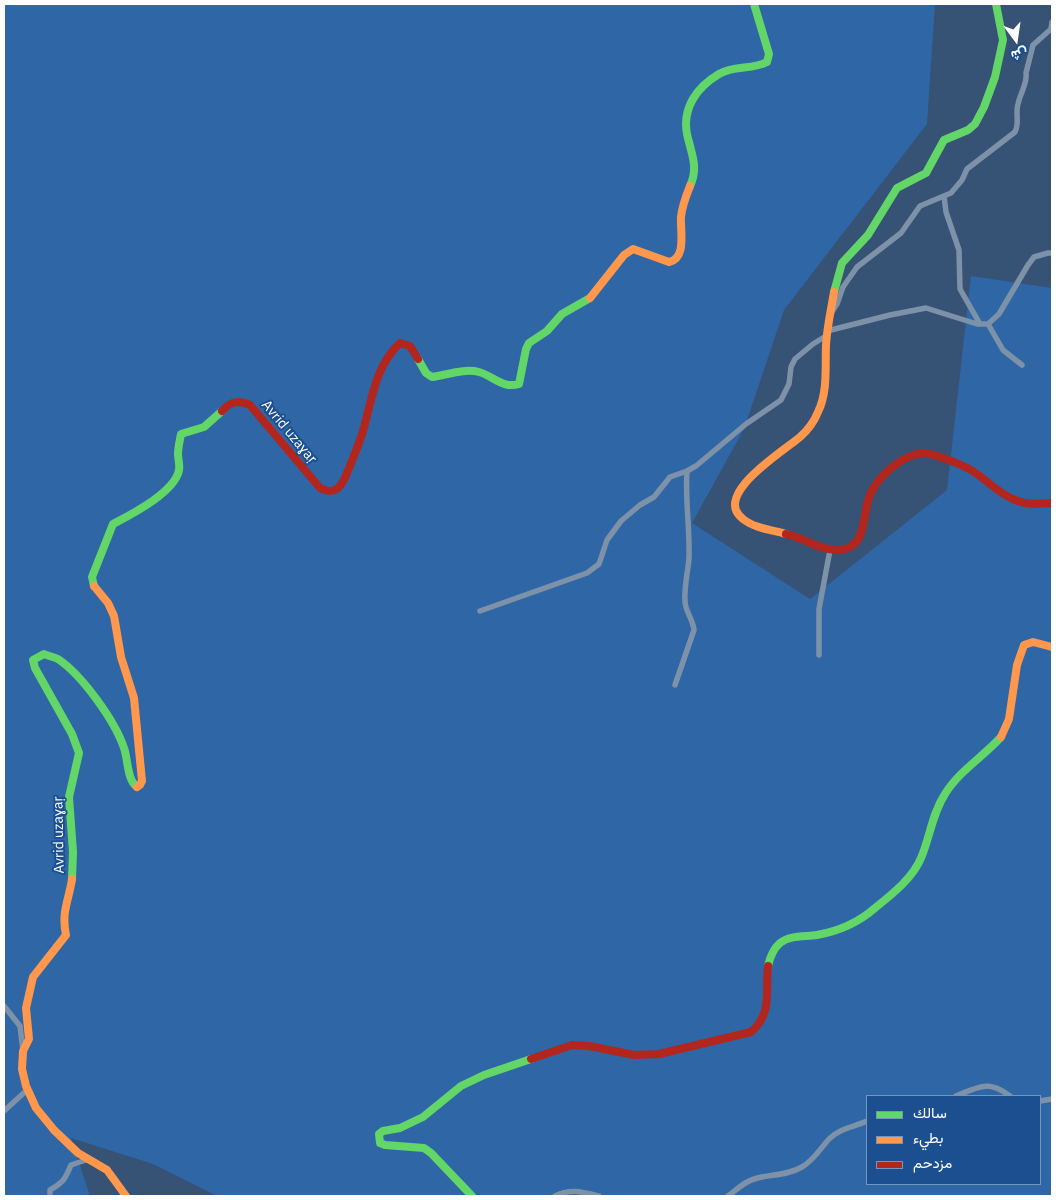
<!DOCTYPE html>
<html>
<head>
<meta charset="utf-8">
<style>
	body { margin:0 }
	#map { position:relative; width:1056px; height:1200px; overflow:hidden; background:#365274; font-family:"IBM Plex Sans",Vazirmatn,sans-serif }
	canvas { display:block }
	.frame { position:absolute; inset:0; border:5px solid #fff; pointer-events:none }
	.legend { position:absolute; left:866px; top:1095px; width:175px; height:90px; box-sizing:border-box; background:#1b4f8f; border:1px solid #7695bc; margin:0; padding:6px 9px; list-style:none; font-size:15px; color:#fff }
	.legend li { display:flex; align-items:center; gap:10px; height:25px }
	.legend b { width:25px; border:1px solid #7695bc }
	.north { position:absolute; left:991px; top:15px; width:50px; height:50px; -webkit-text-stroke:4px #1b4f8f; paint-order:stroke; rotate:166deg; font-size:14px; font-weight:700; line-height:20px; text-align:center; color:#fff }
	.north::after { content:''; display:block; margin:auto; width:18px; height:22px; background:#fff; clip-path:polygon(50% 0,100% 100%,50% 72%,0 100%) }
</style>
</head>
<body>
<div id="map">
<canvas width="1056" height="1200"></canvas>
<div class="frame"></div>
<ul class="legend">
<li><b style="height:6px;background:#63d668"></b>سالك</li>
<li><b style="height:6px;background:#ff974d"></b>بطيء</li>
<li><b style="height:6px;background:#b3261e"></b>مزدحم</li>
</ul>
<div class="north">ش</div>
</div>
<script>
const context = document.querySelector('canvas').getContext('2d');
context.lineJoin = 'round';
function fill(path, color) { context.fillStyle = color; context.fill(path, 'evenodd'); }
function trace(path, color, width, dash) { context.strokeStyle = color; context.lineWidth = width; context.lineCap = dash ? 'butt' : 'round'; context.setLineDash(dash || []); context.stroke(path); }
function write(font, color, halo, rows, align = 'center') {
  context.font = font + ' "IBM Plex Sans",sans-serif'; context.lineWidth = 4; context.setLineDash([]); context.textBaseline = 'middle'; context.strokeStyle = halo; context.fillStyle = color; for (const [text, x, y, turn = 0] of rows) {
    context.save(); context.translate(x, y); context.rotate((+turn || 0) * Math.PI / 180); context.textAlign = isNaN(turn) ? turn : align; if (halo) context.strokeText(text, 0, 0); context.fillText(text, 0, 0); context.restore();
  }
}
fill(new Path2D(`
	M4 4H935L927 124 784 310 744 429 692 523 810 599 947 490 971 276 1052 288V1196H217L153 1164 71 1138 90 1196H4ZM867 1096H1040V1184H867Z`), '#2f66a5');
trace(new Path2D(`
	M944 196 946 212 959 250 960 289 980 324
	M831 313 837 304 843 287 857 267 901 233 920 206 951 193 962 180 967 169 1015 132C1020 122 1015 114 1018 104 1020 94 1028 82 1026 73L1033 45 1051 29 1052 22
	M988 324 1003 350 1022 365
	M827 331 890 315 926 308 977 324H988L999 314 1028 265 1034 257 1048 253H1052
	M480 611 587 573 599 564 607 540 621 521 640 505 654 497 670 477 687 471 696 466 746 424 781 400 789 384 791 367 795 359 813 344 826 336
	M819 655V609L830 550
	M675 685 694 630C693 619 685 611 685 601 684 586 688 572 689 558 690 529 685 500 687 471
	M4 1006 20 1026 23 1051
	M956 1096C980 1086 988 1080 1010 1096
	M1040 1101 1052 1099
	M4 1111 27 1090
	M50 1196V1190C64 1182 65 1179 71 1165L89 1159
	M555 1196C570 1188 583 1192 599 1196
	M728 1196C736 1190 744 1182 754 1179 771 1174 786 1176 802 1167 814 1160 820 1149 829 1139 840 1128 854 1127 867 1121`), '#7d92a8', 5.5);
trace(new Path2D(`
	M690 186C699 167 691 153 687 134 682 108 697 87 719 74 734 65 752 70 767 62L769 54 754 4
	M834 292 842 263 868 235 897 188 926 173 944 140 968 130 975 124 984 107 995 77 1003 40 996 4
	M418 359 426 373 432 377C447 375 464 368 479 372 493 376 503 389 519 384L526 349 529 343 547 331 562 314 590 298
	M94 586 92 577 113 524C132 514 175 492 179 470 180 465 178 459 178 454 178 447 180 440 181 434L204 427 222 411
	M72 879 73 852 69 797 79 753 72 734 35 668 33 660 44 654C48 656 54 657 58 659 82 675 115 721 124 748 128 759 127 780 137 787
	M768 966C770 957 773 949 780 943 790 935 805 937 817 935 839 931 858 923 875 908 891 895 913 878 921 858 930 837 932 814 945 794 959 771 983 757 1001 737
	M472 1196 431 1153 424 1148 385 1145 380 1143 379 1134 383 1131 400 1128 423 1117 461 1086 484 1075 531 1059`), '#63d668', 8);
trace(new Path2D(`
	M590 298 624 255 633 249 669 262C687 258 680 231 681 217 682 206 686 196 690 186
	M786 534C772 530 754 528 743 519 711 495 784 451 800 437 808 430 814 422 818 412 828 392 825 367 826 345 827 327 831 310 834 292
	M94 586 108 603 114 616 121 657 134 698 142 781 140 785 137 787
	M1001 737 1009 719 1017 665 1024 645 1033 642 1052 647
	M72 879C69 900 61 912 66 935L33 977 26 1008 29 1039 23 1051 22 1069 26 1086 36 1108 54 1130 78 1153 107 1170 126 1196`), '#ff974d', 8);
trace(new Path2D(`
	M222 411C231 401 238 400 250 405L320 488C326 491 332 493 338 488 344 483 346 475 349 468 354 456 359 444 363 431 372 400 375 366 400 343L410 346 418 359
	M786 534C802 537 819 550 836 550 869 550 861 515 870 495 877 478 897 460 914 455 923 451 931 454 940 457 952 461 964 465 974 472 988 481 999 494 1015 500 1027 505 1039 504 1052 503
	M531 1059 572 1045 589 1046 634 1055 659 1054 751 1032C773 1013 765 992 768 966`), '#b3261e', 8);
write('14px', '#fff', '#1b4f8f', [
	["Avrid uzaɣaṛ",289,432,50],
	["Avrid uzaɣaṛ",59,835,-91]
]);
</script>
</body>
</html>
